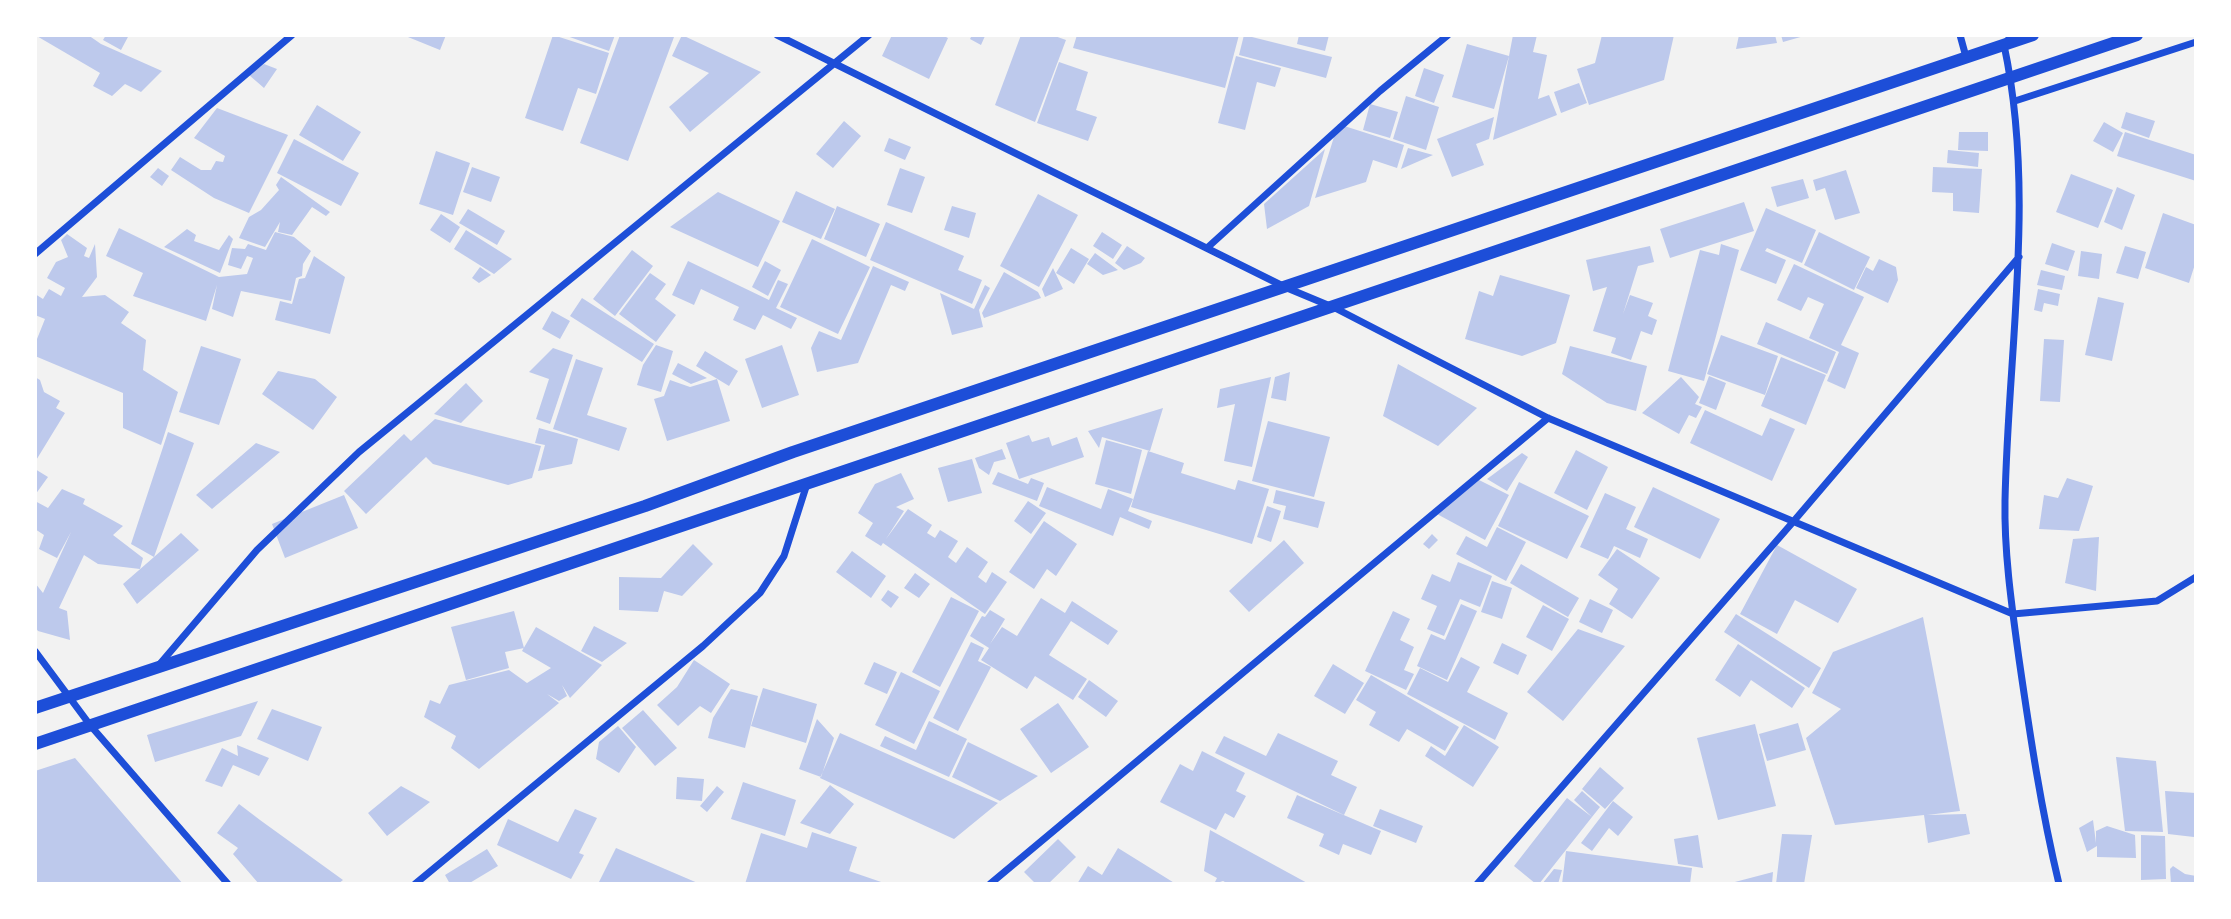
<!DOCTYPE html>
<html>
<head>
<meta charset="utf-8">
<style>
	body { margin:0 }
	#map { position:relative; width:2231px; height:919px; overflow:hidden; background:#f2f2f2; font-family:Helvetica,sans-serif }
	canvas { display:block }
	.frame { position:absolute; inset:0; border:37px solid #fff; pointer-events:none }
</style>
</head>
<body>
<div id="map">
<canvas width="2231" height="919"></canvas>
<div class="frame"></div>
</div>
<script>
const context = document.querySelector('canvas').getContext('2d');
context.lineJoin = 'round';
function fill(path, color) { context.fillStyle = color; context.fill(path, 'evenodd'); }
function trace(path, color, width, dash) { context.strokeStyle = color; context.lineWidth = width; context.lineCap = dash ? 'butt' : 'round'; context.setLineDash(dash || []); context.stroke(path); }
fill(new Path2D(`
	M35 35H88L101 44 162 71 141 92 125 84 112 96 93 86 100 73Z
	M106 35H129L121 50 103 40Z
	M403 35H446L440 50Z
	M553 35 609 53 596 94 578 88 563 131 525 118Z
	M564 35H615L609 51Z
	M620 35 674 37 628 161 580 143Z
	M682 35 761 72 690 132 669 107 709 73 672 56Z
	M892 35H942L948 38 929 79 882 56Z
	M972 35H983L985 36 981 45 970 39Z
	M1021 35H1052L1066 40 1035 122 995 105Z
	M1077 35H1239L1225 88 1073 48Z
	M1244 35 1332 57 1326 78 1239 55Z
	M1299 35H1329L1325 51 1297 44Z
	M1513 35H1537L1533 52 1547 55 1538 99 1549 95 1557 115 1493 140Z
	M1602 35H1674L1664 80 1589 105 1577 69 1595 63Z
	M1739 35H1775L1777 43 1736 49Z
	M1781 35H1804V36L1783 42Z
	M1467 44 1509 56 1494 109 1452 97Z
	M1236 56 1281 68 1275 87 1257 82 1245 130 1218 123Z
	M1059 62 1088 72 1076 110 1097 117 1088 141 1037 123Z
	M264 64 277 69 264 88 249 75Z
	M1424 68 1444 75 1434 103 1415 96Z
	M1579 83 1587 103 1561 113 1554 92Z
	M1406 96 1439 107 1426 150 1393 139Z
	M1370 104 1398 112 1390 138 1363 130Z
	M317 105 361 132 343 161 299 135Z
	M217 108 288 135 249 213 214 198 171 170 180 157 201 170H211L216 161 223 162 225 156 194 138Z
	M2126 112 2155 121 2149 138 2121 128Z
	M1494 117 1489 139 1476 144 1484 165 1452 177 1437 139Z
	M844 121 861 136 833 168 816 154Z
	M2104 122 2123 133 2113 152 2093 141Z
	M1338 124 1404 145 1397 168 1373 160 1366 182 1315 198Z
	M1959 132H1988V151L1958 150Z
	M2125 132 2196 155V181L2117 156Z
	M889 138 911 147 905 160 884 151Z
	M294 139 359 173 341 206 277 173Z
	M1408 148 1433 155 1401 169Z
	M1325 149 1309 206 1267 229 1264 204Z
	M1948 150 1979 153 1978 167 1947 163Z
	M436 151 470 163 453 215 419 204Z
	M472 167 500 177 491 202 463 192Z
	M1933 167 1982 169 1979 213 1953 211V193L1932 192Z
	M158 168 169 176 162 186 150 177Z
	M900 168 925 177 912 213 887 205Z
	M1846 170 1860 213 1835 220 1825 188 1816 191 1813 180Z
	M2071 174 2113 190 2098 228 2056 212Z
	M281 177 330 212 326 216 312 207 292 235 278 232 280 222 265 247 239 238 249 217 261 210 279 190 276 185Z
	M1803 179 1809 198 1777 207 1771 187Z
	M2117 187 2135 195 2122 230 2104 222Z
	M796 191 835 209 821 239 782 222Z
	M718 192 780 221 758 267 670 227Z
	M1038 194 1078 215 1039 287 1000 266Z
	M1744 202 1754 231 1670 258 1660 229Z
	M837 206 880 224 866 257 824 239Z
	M952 206 976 213 969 238 944 230Z
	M1766 208 1816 230 1802 263 1767 248 1765 251 1786 260 1776 284 1740 270Z
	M468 209 505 231 497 245 459 223Z
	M2163 213 2196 225V261L2189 283 2145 268Z
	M441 214 460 227 450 243 430 230Z
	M886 222 964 256 958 270 982 280 972 304 870 260Z
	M119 228 219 277 247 274 253 258 247 256 241 269 228 265 232 248 245 249 248 244 266 250 275 232 294 237 311 251 303 264 302 276 296 278 291 301 241 291 233 317 212 309 217 285 206 321 133 296 143 273 106 256Z
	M187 229 196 235 194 241 219 250 229 235 233 239 220 273 164 247Z
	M466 230 512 259 494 274 454 249Z
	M1102 232 1122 245 1113 259 1093 246Z
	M1819 232 1870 257 1854 290 1804 265Z
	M67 234 87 248 84 256 89 258 95 244 97 277 82 297 105 295 129 312 121 323 146 340 143 370 178 392 161 445 123 428V393L35 356V344L45 319 35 315V294L43 299 49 289 61 296 65 288 47 278 56 262 68 257 61 240Z
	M812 239 870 267 838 334 780 307Z
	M2052 243 2075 251 2068 271 2045 264Z
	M1721 244 1739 250 1704 381 1668 371 1700 250 1719 255Z
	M1127 246 1145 258 1141 263 1124 270 1115 263Z
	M1650 246 1654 262 1638 266 1623 314 1630 295 1653 303 1648 316 1657 320 1652 335 1641 331 1631 360 1611 353 1616 338 1593 331 1607 287 1593 291 1586 260Z
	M2125 246 2146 252 2138 279 2116 273Z
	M1071 248 1089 259 1074 284 1056 273Z
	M632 250 653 266 615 316 593 299Z
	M2081 251 2102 254 2099 279 2078 276Z
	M1095 253 1118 270 1103 275 1087 264Z
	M314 256 345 277 330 334 275 320 280 301 292 304 299 279 305 278Z
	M1879 259 1896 267 1898 280 1888 303 1856 288 1866 267 1873 271Z
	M688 261 769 300 778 280 788 284 776 308 797 318 791 329 763 315 755 330 733 320 739 307 701 289 694 305 672 295Z
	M765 261 781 270 768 296 752 287Z
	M1794 264 1864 297 1841 345 1859 353 1845 389 1827 381 1839 352 1809 338 1824 304 1808 297 1801 311 1777 300Z
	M873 266 909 282 905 291 891 285 858 363 817 372 811 348 819 331 841 340Z
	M480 267 491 275 479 283 472 278Z
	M1053 268 1063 289 1045 297 1042 289Z
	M2041 270 2065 276 2062 290 2037 285Z
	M1004 272 1038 292 1041 298 984 318 982 313Z
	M650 273 666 284 655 299 676 315 656 342 619 314Z
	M1500 275 1570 295 1556 343 1522 356 1465 339 1479 291 1493 296Z
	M985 285 990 288 979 310 983 327 952 335 940 293 974 309Z
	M2038 289 2060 294 2058 306 2044 303 2042 312 2034 310Z
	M2098 297 2124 303 2112 361 2085 355Z
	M582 298 654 344 642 362 570 316Z
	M552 311 570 321 560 339 542 329Z
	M1766 322 1836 352 1827 374 1757 344Z
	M1721 335 1778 356 1765 395 1707 374Z
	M2044 339 2064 340 2060 402 2040 401Z
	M656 345 673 351 661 392 637 385 643 365Z
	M782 345 799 395 762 408 745 359Z
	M201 346 241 359 219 425 179 412Z
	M1570 346 1647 366 1636 411 1607 403 1562 374Z
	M553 348 573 355 550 424 536 419 549 379 529 372Z
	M705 351 738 371 729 386 696 366Z
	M1781 357 1826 375 1806 425 1761 406Z
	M576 359 603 368 587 415 627 428 619 451 553 429Z
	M678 363 707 378 691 384 672 374Z
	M1398 364 1477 408 1438 446 1383 416Z
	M278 371 315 379 337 397 313 430 262 394Z
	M1290 372 1286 401 1271 398 1275 377Z
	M1709 376 1726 383 1716 410 1699 403Z
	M35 377 40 380 44 392 60 401 56 408 65 413 35 462Z
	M1271 377 1252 467 1224 461 1235 404 1217 408 1220 389Z
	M1681 377 1699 397 1695 404 1702 407 1696 418 1689 415 1679 434 1642 413Z
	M717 379 730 421 667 441 654 399 664 396 670 380 690 387Z
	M466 383 483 401 461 423 434 414Z
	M1163 408 1150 451 1102 437 1099 448 1088 431Z
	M1705 410 1762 436 1770 418 1795 429 1772 481 1690 443Z
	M435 419 541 446 532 478 508 485 433 464 426 457 366 514 344 491 404 434 411 441Z
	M1268 421 1330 437 1314 497 1252 481Z
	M539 428 578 439 572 464 538 471 545 445 535 443Z
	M168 432 194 443 154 557 181 533 199 550 137 604 123 584 154 557 131 544Z
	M1029 435 1032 442 1049 437 1052 446 1077 437 1084 457 1019 479 1006 443Z
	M1106 440 1142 450 1131 494 1095 484Z
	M256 443 280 452 212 509 196 495Z
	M1002 449 1006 459 994 462 989 475 979 468 975 458Z
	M1576 450 1608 467 1587 510 1554 493Z
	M1148 451 1184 463 1181 473 1235 490 1238 480 1269 489 1252 544 1131 507Z
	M1522 453 1528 457 1507 491 1487 479Z
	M972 459 982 493 948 502 938 468Z
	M35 469 48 477 35 495Z
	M998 472 1028 484 1031 478 1044 483 1037 501 992 484Z
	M901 473 914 499 896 507 904 511 886 539 908 509 932 525 927 533 935 538 940 530 958 541 948 557 956 563 967 547 988 562 978 577 986 583 992 572 1007 582 985 614 883 543 881 546 865 536 873 523 858 513 875 484Z
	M2067 478 2093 486 2079 531 2039 529 2044 495 2058 498Z
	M1479 480 1509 495 1485 540 1437 514Z
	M1519 482 1589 516 1567 559 1498 526Z
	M1047 487 1101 509 1108 489 1133 499 1128 511 1152 521 1149 529 1120 517 1113 536 1039 506Z
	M1653 487 1720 519 1700 559 1634 527Z
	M62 489 85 499 83 504 123 526 113 535 143 558 140 569 98 564 84 555 59 608 67 611 70 640 38 631 35 627V583L43 593 71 532 57 558 39 549 44 535 35 529V501L48 508Z
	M1276 490 1325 502 1318 528 1283 519 1286 506 1273 503Z
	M1605 493 1636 507 1626 529 1648 539 1640 558 1614 546 1608 559 1580 547Z
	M344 495 358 528 285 558 272 524Z
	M1028 501 1046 513 1031 534 1014 521Z
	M1267 506 1281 511 1271 542 1257 537Z
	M1044 521 1077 544 1056 576 1047 569 1034 589 1009 572Z
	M1497 527 1526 542 1506 581 1456 554 1466 536 1487 547Z
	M1432 534 1438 540 1429 549 1423 544Z
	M2099 537 2096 591 2065 583 2073 539Z
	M1284 540 1304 563 1249 612 1229 591Z
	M693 544 713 564 682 596 664 591 658 612 619 610V577L661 578Z
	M1777 545 1857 589 1838 623 1795 600 1777 634 1740 614Z
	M1617 549 1660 578 1632 619 1609 604 1618 589 1598 575Z
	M852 551 886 576 871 598 836 572Z
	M1458 562 1492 576 1480 607 1460 599 1444 636 1427 629 1437 606 1421 599 1432 574 1450 582Z
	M1521 564 1579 598 1568 617 1510 583Z
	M915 573 930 584 919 598 904 588Z
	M1492 581 1512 588 1502 619 1481 612Z
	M888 590 899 597 891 608 881 600Z
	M951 597 979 611 940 687 912 672Z
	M1041 598 1065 613 1072 601 1118 631 1108 645 1071 621 1049 655 1087 679 1073 700 1035 676 1027 689 981 660 989 648 970 636 982 616 985 617 990 610 1005 619 990 644 1002 627 1017 636Z
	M1590 599 1613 610 1602 633 1579 622Z
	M1461 604 1477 611 1447 680 1417 666 1431 634 1445 640Z
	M1543 605 1569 619 1552 651 1526 637Z
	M514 611 524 648 505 652 509 668 466 680 451 627Z
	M1393 611 1410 619 1400 640 1414 647 1404 670 1414 674 1406 690 1365 671Z
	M1736 614 1821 668 1809 688 1724 632Z
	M1923 617 1960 811 1927 815 1966 814 1970 834 1928 843 1924 815 1835 825 1806 738 1841 709 1812 693 1833 652Z
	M594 626 627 643 602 662 581 651Z
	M536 627 602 665 570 698 562 685 567 696 559 701 547 694 559 703 479 769 451 748 456 736 424 717 430 700 440 704 449 685 509 670 527 683 551 668 522 651Z
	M1578 629 1625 646 1563 721 1527 692Z
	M971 642 984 648 978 661 991 667 958 731 933 718Z
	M1502 643 1527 655 1518 675 1493 663Z
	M1738 644 1805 688 1792 708 1751 680 1740 697 1715 680Z
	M1461 657 1480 667 1467 692 1508 713 1495 740 1407 694 1420 668 1448 682Z
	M694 660 730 684 711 713 700 706 678 726 657 705 677 687Z
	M874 662 897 672 887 694 864 684Z
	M1333 664 1364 683 1345 714 1314 696Z
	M901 672 940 691 914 744 875 725Z
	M1371 675 1459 727 1445 751 1407 729 1399 742 1369 725 1376 712 1356 700Z
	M1089 680 1118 701 1106 717 1078 697Z
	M763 688 817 704 806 743 751 726Z
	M731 689 758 696 745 748 708 738 713 718Z
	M258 701 241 736 155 762 147 735Z
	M1058 703 1089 747 1051 773 1020 729Z
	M272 709 322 727 308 761 257 739Z
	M643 710 677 748 655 766 622 728Z
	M817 719 834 738 821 777 799 769Z
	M929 721 967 739 949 777 880 746 885 736 916 750Z
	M1798 723 1806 750 1767 761 1759 734Z
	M1755 724 1776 806 1718 820 1697 738Z
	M1464 725 1499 747 1473 787 1425 756 1431 746 1445 756Z
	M618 726 636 747 619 773 596 759 599 742Z
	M840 733 998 803 954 839 820 778Z
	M1278 733 1338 761 1331 775 1357 787 1344 815 1215 753 1224 736 1266 756Z
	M968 742 1038 776 1000 801 952 777Z
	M237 745 269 758 259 776 233 765 222 787 205 781 222 748 238 756Z
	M1202 751 1245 773 1236 791 1246 796 1234 818 1225 813 1216 830 1160 802 1180 764 1193 771Z
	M2116 757 2156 761 2163 832 2125 831Z
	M75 758 183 884H35V771Z
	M1600 767 1624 788 1605 809 1582 789Z
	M677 777 704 779 702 801 676 799Z
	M743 782 796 800 785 836 731 819Z
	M830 785 854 804 830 834 800 823Z
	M401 786 430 802 387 836 368 813Z
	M717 786 724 792 707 812 700 806Z
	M1582 791 1600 807 1592 817 1574 800Z
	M2165 791 2196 793 2194 837 2168 834Z
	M1297 795 1381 831 1371 855 1343 844 1339 855 1319 846 1324 834 1287 818Z
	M1567 798 1592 817 1539 884H1536L1514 866Z
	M1613 801 1633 817 1618 836 1609 828 1592 851 1581 843Z
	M239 804 260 820 343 880 338 884H259L233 854 238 848 217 833Z
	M575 809 597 818 579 853 584 855 571 879 497 845 508 819 558 842Z
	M1380 809 1423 826 1416 843 1373 826Z
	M2093 820 2096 843V831L2107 826 2135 835 2136 858 2097 857V846L2087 852 2079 828Z
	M1210 830 1309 884H1229L1223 881 1214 884 1217 878 1204 871Z
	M812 832 857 847 849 871 887 884H745L761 833 807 848Z
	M1782 834 1812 835 1804 884H1776Z
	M1698 835 1703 868 1678 864 1674 839Z
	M2141 835 2165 836 2166 879 2141 880Z
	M1058 839 1076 857 1048 884H1036L1024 872Z
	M616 848 700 884H598Z
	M1118 848 1176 884H1077L1088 866 1102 875Z
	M487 849 498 866 468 884H450L445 875Z
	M1566 851 1692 868 1690 884H1562Z
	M2173 866 2185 874 2196 876V884H2171L2170 869Z
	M1554 869 1562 870 1558 884H1542Z
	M1773 872 1772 884H1731V883Z`), '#bdc9ec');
trace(new Path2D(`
	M777 35 1287 288 1335 308 1548 418 2013 614 2157 601 2196 577
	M1960 35 1966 57
	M2012 35 2004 45C2036 194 2008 349 2005 501 2004 553 2012 608 2019 659 2030 735 2041 809 2059 884
	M2015 101 2196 42
	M1207 248 1380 91 1448 35
	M35 254 292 35
	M35 651 90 725 228 884
	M159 665 257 550 359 452 869 35
	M415 884 703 646 760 593 784 556 806 487
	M990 884 1548 418
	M1477 884 1793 522 2019 257`), '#1d4ed8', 7);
trace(new Path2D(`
	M35 708 645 506 793 452 2033 35
	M35 744 2137 35`), '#1d4ed8', 12);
</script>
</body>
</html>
